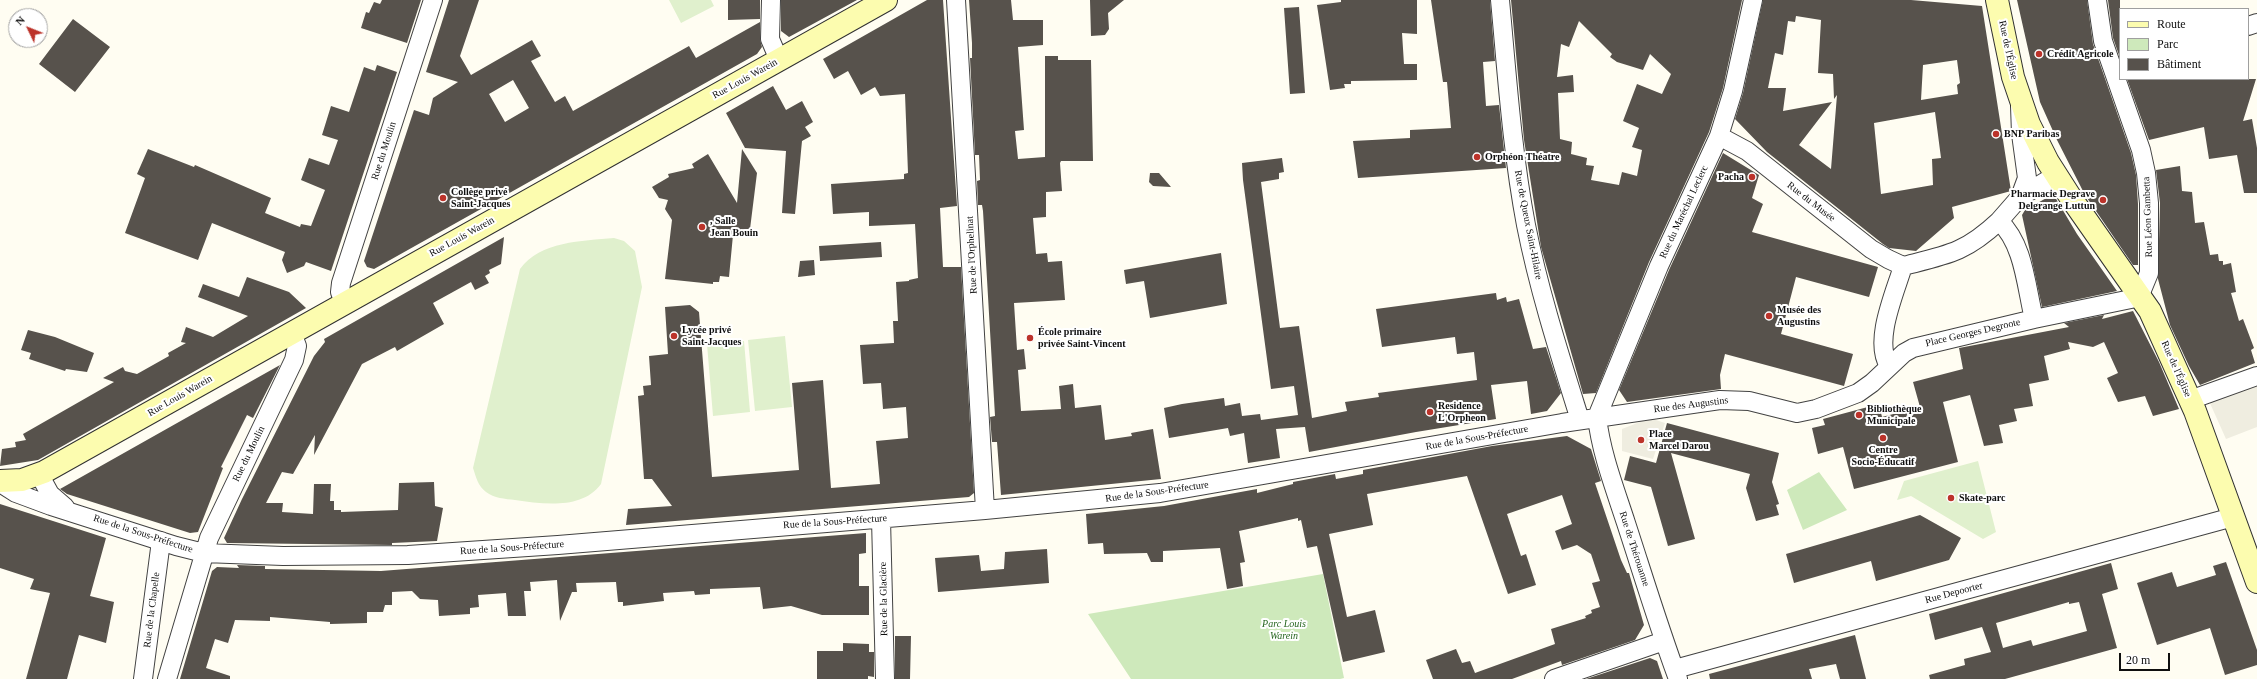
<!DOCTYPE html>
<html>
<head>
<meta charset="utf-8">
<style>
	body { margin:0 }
	#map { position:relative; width:2257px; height:679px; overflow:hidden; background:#fffdf2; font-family:"Times New Roman",serif }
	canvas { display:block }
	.legend { position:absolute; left:2119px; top:8px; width:130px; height:72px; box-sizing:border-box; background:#fff; border:1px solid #9f9f9f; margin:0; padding:5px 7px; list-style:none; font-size:12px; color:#0f0f0f }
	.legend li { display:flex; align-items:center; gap:8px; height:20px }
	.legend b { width:20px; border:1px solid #9f9f9f }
	.north { position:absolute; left:8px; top:8px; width:40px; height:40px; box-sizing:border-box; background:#fff; border:1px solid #9f9f9f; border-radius:50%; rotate:313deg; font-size:11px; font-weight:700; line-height:16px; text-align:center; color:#0f0f0f }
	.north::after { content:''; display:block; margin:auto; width:14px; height:18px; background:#bc332a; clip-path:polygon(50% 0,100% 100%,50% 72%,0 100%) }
	.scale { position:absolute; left:2119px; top:653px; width:51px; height:18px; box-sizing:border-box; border:2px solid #0f0f0f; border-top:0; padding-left:5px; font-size:12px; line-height:14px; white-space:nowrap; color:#0f0f0f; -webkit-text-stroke:3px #fff; paint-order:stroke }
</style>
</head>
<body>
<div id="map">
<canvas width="2257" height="679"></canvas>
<ul class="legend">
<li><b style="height:5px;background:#fcfcaf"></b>Route</li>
<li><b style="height:11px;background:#cee9bb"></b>Parc</li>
<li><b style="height:11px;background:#57524c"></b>Bâtiment</li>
</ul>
<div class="north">N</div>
<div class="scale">20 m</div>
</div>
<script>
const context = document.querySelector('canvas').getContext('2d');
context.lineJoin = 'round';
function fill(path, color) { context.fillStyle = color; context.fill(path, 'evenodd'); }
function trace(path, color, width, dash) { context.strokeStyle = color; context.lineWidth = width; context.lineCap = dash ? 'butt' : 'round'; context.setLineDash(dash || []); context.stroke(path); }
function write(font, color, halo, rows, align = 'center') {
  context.font = font + ' "Times New Roman",serif'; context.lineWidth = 4; context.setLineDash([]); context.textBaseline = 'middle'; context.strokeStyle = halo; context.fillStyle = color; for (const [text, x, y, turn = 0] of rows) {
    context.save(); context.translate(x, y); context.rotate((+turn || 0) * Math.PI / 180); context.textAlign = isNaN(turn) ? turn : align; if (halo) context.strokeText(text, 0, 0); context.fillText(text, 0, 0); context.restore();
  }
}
fill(new Path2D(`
	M1819 472 1847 510 1803 530 1787 490Z
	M1323 574 1344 678 1340 679H1131L1088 614Z`), '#cee9bb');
fill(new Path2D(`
	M669 0H711L714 6 681 23Z
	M614 238 624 241 635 251 642 287 601 484C582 510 543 504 515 500 505 499 494 498 486 492 478 486 476 477 473 468L520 269C540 241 582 241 614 238Z
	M785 336 792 407 755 411 748 340Z
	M744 341 750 412 713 416 707 344Z
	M1978 461 1996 532 1983 539 1911 496 1897 500 1904 481Z`), '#e0f0cd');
fill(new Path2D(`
	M2257 382V427L2226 439 2209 401Z
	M1650 418 1665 423 1653 459 1622 451V429Z`), '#efede0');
fill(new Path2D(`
	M382 0H421L407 43 361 28 366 12 369 13 374 2 380 4Z
	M449 0H479L460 56 471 75 532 40 541 56 531 61 555 102 565 96 573 111 689 46 696 58 760 22V39L762 47 757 54 374 269 367 267 364 261 414 110 429 115 433 98 458 82 426 72ZM513 80 529 108 505 122 489 94Z
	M728 0H760V19L728 20Z
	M781 0H857L789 37 781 31Z
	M927 0H943L957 206 940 208 943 267H961L974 493 969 497 626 525 628 509 672 506 652 479H644L638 396 644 395 643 386 651 385 649 356 668 354 665 307 690 305 699 312 712 477 799 470 792 383 823 380 831 488 880 484 876 441 908 438 906 407 883 409 881 383 863 384 860 345 894 343 893 321H898L896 282 909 281V280L918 278 915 224 869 226V212L833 214 831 184 904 179V174L908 173 905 94 880 96 875 87 861 95 848 71 834 79 823 59Z
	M969 0H1011L1013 20H1043V45L1018 47 1024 130 1015 131 1018 159 1045 157V56H1058V60H1091L1093 161H1061L1060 163 1062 191 1046 192V217L1033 218 1036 254 1047 253 1048 262 1062 261 1065 300 1014 303 1017 350 1024 349 1026 369 1018 370 1021 411 1061 409 1059 386 1073 384 1075 408 1101 405 1105 440 1132 436 1131 433 1153 429 1161 479 1001 495 997 442H992L990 417 995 416 983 211 982 205H978L977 181 980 180 979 155H975L970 58H972V43Z
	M1090 0H1124L1108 13 1109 29 1105 35 1091 36Z
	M1341 0H1417V34L1402 33 1404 64H1417V80L1351 81V84H1344L1345 88 1330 90 1317 5 1341 2Z
	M1431 0H1490L1495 61 1483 62 1486 106 1499 105 1506 168 1358 178 1353 141 1410 138V130L1451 128 1447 82H1443Z
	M1511 0H1742L1723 88 1709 132 1649 262 1596 393 1583 394 1541 247 1524 140ZM1579 21 1612 54 1610 57 1617 62 1643 70 1650 54 1671 74 1662 94 1637 84 1623 121 1639 128 1632 147 1642 150 1637 176 1622 172 1619 185 1591 180 1594 166 1586 165 1587 158 1571 154 1572 142 1560 139 1558 93 1574 92 1573 75 1557 77 1561 44 1569 47Z
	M1763 0H1911L1982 6 2011 191 1952 207 1954 218 1916 251 1889 248 1883 244 1767 152 1735 119 1743 93ZM1796 16 1821 20 1818 73 1833 74 1834 99 1837 95 1831 169 1799 145 1832 102 1783 111 1786 88H1768L1775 53 1783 55 1788 21 1795 22ZM1957 60 1960 83 1957 85 1958 94 1921 100 1923 65ZM1935 112 1941 158 1932 159 1933 185 1881 194 1874 123Z
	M2017 0H2087L2093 44 2131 153 2136 175 2138 204V265H2133L2085 195 2057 140 2040 102Z
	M2108 0H2120V58L2113 38Z
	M1299 7 1305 93 1290 94 1284 8Z
	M73 19 110 47 75 92 39 64Z
	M377 65 397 72 331 271 306 262 304 266 287 273 282 260 285 252 212 223 198 260 125 233 145 178 137 174 148 149 194 167 195 165 271 198 265 213 300 227 301 224 311 226 325 190 301 180 309 158 329 165 338 140 322 135 331 106 349 112 364 67 375 71Z
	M2127 79H2256L2243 121 2252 119 2257 148V193H2244L2237 155 2209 159 2204 127 2149 140Z
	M773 86 786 110 802 101 813 122 805 127 811 136 802 141 795 214 782 213 786 151 745 148 726 113Z
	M742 149 757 173 749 237 733 235 729 277 720 276 719 282H713V284L665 279 672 220 665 209 668 200 659 198 652 187 669 177 668 174 694 168 692 164 708 154 737 203Z
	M1723 153 1759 175 1752 198 1763 204 1752 232 1878 267 1869 297 1796 277 1781 334 1853 354 1844 386 1725 354 1720 375 1721 389 1627 402 1619 390 1669 270Z
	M1282 158 1284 172 1279 173V179L1261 182 1280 328 1299 326 1312 418 1347 411 1345 402 1379 397 1378 393 1477 380 1474 352 1457 354 1455 337 1382 347 1376 309 1496 293 1497 300 1506 297 1507 302 1519 299 1533 349 1546 347 1561 393 1547 411 1531 414 1527 381 1491 385 1496 419 1416 432 1309 452 1305 427 1276 429 1280 458 1248 463 1244 433 1230 436 1228 428 1169 438 1164 408 1182 404 1224 398 1225 406 1240 403 1242 416 1260 414 1261 420 1298 415 1294 386 1271 389 1243 180 1242 163Z
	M2180 166 2182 191 2192 192 2195 223 2204 222 2210 255 2218 254 2219 261H2223V265L2231 263 2236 292 2231 293 2239 321 2243 319 2254 348 2251 350 2255 363 2200 385 2189 366 2170 325 2158 279 2160 203 2156 170Z
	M1150 173H1159L1171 187 1153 186 1149 182Z
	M2050 196 2055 197 2077 234 2117 291 2042 307 2022 215 2025 210Z
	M504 237 501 264 489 270 490 273 485 276 489 283 475 290 471 282 433 303 444 324 397 351 395 347 362 364 314 455 315 435 293 474 282 472 266 503H283L282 512 313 514 314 484H331L330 501H334V510H341V512L398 510 399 483 434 482 435 506 443 508 437 541 392 543V545L227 543 224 538 242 499 314 356 325 342 324 339Z
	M881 242 882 257 820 261 819 246Z
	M1221 253 1227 304 1150 318 1144 281 1126 284 1124 270Z
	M814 260 815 275 798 277 800 261Z
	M247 277 289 292 306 308 38 460 0 466 2 449 16 447 15 442 26 440 23 434 114 382 103 378 123 367 125 371 137 374 169 356 168 353 186 343 181 342 186 327 213 337 248 316 198 297 203 284 239 297Z
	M2133 311 2159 362 2179 409 2153 416 2145 396 2118 402 2107 378 2118 373 2104 342 2093 347 2068 342 2070 349 2044 356 2049 380 2029 384 2033 406 2014 409 2017 421 1999 425 2003 443 1984 446 1970 395 1943 402 1958 462 1854 489 1843 447 1818 454 1812 428 1825 425 1823 419 1879 404 1882 417 1920 407 1913 382 1963 369 1959 348 2069 327 2064 323 2104 315 2102 319Z
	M28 330 55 337 94 353 87 372 66 369 65 371 29 359 31 353 21 350Z
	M280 365 253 418 247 415 221 467 223 468 198 532 190 533 67 494 60 489Z
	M1667 423 1779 453 1772 482 1779 504 1776 505 1779 515 1756 521 1746 488 1750 474 1671 453 1695 539 1668 546 1651 487 1624 480 1630 456 1656 463Z
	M1567 436 1591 449 1601 481 1595 483 1621 560 1627 573H1629L1644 625 1635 640 1562 665 1561 661 1512 679H1433L1426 660 1456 649 1462 663 1470 661 1475 673 1555 644 1551 629 1586 618 1585 616 1592 613 1591 610 1600 607 1592 583 1600 581 1591 554 1577 545 1562 550 1555 531 1572 524 1562 495 1507 514 1521 556 1526 554 1536 585 1508 594 1467 476 1367 494 1373 525 1329 534 1347 617 1375 610 1385 652 1343 662 1317 546 1307 548 1301 520 1298 521V518L1239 531 1245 562 1240 563 1243 586 1227 589 1220 548 1163 551V562H1151L1147 553 1104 554 1103 543 1088 544 1086 514 1164 506 1257 489V493L1293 484V482L1335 474 1336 479 1363 474V470L1492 446Z
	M0 504 106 538 90 596 114 602 106 643 79 635 67 679H26L50 593 30 589 34 579 0 568Z
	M1920 515 1961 538 1949 560 1876 581 1871 561 1794 583 1786 554Z
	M866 533V553L859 554V586H869V615H822L791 606 763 609 760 587 710 589V594L695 595 694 591 663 593 664 601 623 606V602H618L616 582 576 583 577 592H572L560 621 557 580 530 582 531 591H524L526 616H508L506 593 478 595 479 607 470 608V614L439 616 438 600 420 599 412 591 392 592V605H385L383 612H367V623L330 624V622L270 617V621L235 620 228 643 215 639 206 668 230 676V679H180L212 571 217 567 239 568 237 565 265 566V569L381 571Z
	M1047 549 1049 583 938 592 935 558 979 555 981 571 1004 569 1005 552Z
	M2226 562 2257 650V665L2225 675 2210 628 2157 645 2137 583 2172 572 2177 587 2216 575 2213 566Z
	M2111 563 2118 589 2102 594 2117 648 2005 679H1930L1929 675 1965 665 1964 659 1991 652 1982 627 1935 640 1929 614ZM2069 602V604L2079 602 2087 631 2033 646 2031 640 2003 648 1996 623Z
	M1855 635 1866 679H1840L1836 664 1809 669 1812 679H1710L1709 674Z
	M895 636H911L910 679H895Z
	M843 643 869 644V652H874V677L868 676V679H817V651H843Z
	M1650 658 1657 661 1663 679H1586Z`), '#57524c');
const street = new Path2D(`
	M771 0 770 39 779 60
	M956 0 985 510
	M1500 0C1507 75 1512 151 1526 225 1539 291 1560 356 1580 420
	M2248 26 2257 23
	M2020 106 2021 134 2027 178 2020 197
	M1719 136 1747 151 1871 249 1888 259 1903 266
	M1999 221 2020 197 2056 175
	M344 303 340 292 341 283 433 0
	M2034 319 2131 299 2142 290 2149 273V203L2146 173 2141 150 2103 41 2097 0
	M2190 400 2257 376
	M39 474 50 494 65 507
	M0 483 16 493 51 506 176 546 204 553 283 556 408 555 558 545 985 510 1160 493 1562 423 1720 400 1749 401 1797 413 1816 409 1858 393 1872 383 1904 353 1913 348 2034 319C2026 286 2024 244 1999 221 1965 253 1947 255 1903 266 1895 293 1873 341 1889 366
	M881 519 885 679
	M1675 669 2233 517
	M143 679 161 541
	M167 679 209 538 294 360 297 346 292 333
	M1554 679 1664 641
	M1678 679C1659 628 1643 575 1626 523 1615 489 1601 453 1597 417L1659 266 1719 136 1733 91 1753 0`);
const secondary = new Path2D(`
	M1997 0 2013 77 2029 124 2048 162 2071 198 2150 311 2195 411 2257 582
	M0 481 22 480 44 472 886 0`);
trace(street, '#424242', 20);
trace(secondary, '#313131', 24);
trace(street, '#fff', 18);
trace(secondary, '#fcfcaf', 22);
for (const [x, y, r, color] of [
	[2039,54,4,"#bc332a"],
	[1996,134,4,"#bc332a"],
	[1477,157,4,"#bc332a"],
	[1752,177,4,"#bc332a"],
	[443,198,4,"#bc332a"],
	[2103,200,4,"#bc332a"],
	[702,227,4,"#bc332a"],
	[1769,316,4,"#bc332a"],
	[674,336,4,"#bc332a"],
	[1030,338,4,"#bc332a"],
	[1430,412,4,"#bc332a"],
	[1859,415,4,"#bc332a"],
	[1883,438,4,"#bc332a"],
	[1641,440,4,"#bc332a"],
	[1951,498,4,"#bc332a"]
]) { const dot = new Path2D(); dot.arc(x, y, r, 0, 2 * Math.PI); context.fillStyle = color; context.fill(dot); trace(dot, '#fff', 1.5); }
write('10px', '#0f0f0f', '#fff', [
	["Rue de l'Église",2008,50,78],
	["Rue Louis Warein",745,79,-29],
	["Rue du Moulin",384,151,-72],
	["Rue du Musée",1811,202,38],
	["Rue du Maréchal Leclerc",1684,212,-65],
	["Rue Léon Gambetta",2148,217,-92],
	["Rue de Queux Saint-Hilaire",1528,225,79],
	["Rue Louis Warein",462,237,-29],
	["Rue de l'Orphelinat",972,255,-93],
	["Place Georges Degroote",1973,333,-13],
	["Rue de l'Église",2176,369,66],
	["Rue Louis Warein",180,396,-30],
	["Rue des Augustins",1691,405,-7],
	["Rue de la Sous-Préfecture",1477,438,-10],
	["Rue du Moulin",249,454,-64],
	["Rue de la Sous-Préfecture",1157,492,-8],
	["Rue de la Sous-Préfecture",835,522,-4],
	["Rue de la Sous-Préfecture",143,534,18],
	["Rue de la Sous-Préfecture",512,548,-4],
	["Rue de Thérouanne",1634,549,72],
	["Rue Depoorter",1954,593,-15],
	["Rue de la Glacière",884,599,-91],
	["Rue de la Chapelle",152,610,-83]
]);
write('bold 10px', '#0f0f0f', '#fff', [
	["Crédit Agricole",2047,54],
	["BNP Paribas",2004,134],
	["Orphéon Théatre",1485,157],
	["Pacha",1744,177,"right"],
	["Collège privé",451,192],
	["Saint-Jacques",451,204],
	["Pharmacie Degrave",2095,194,"right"],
	["Delgrange Luttun",2095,206,"right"],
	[", Salle",710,221],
	["Jean Bouin",710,233],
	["Musée des",1777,310],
	["Augustins",1777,322],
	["Lycée privé",682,330],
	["Saint-Jacques",682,342],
	["École primaire",1038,332],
	["privée Saint-Vincent",1038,344],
	["Residence",1438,406],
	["L'Orpheon",1438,418],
	["Bibliothèque",1867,409],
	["Municipale",1867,421],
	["Place",1649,434],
	["Marcel Darou",1649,446],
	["Centre",1883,450,"center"],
	["Socio-Éducatif",1883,462,"center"],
	["Skate-parc",1959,498]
], 'left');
write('italic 10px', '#276620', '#fff', [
	["Parc Louis",1284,624],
	["Warein",1284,636]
]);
</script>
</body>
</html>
